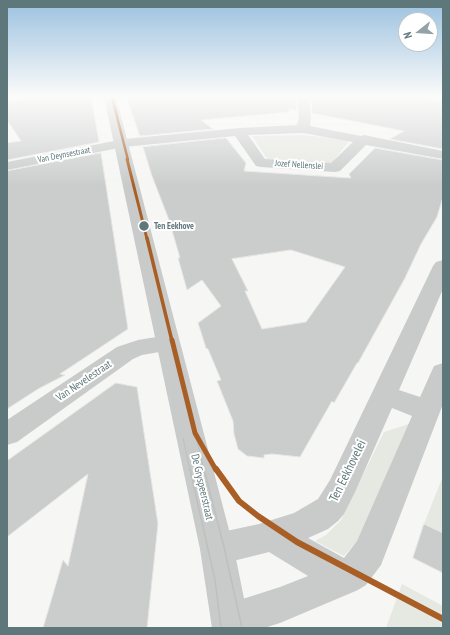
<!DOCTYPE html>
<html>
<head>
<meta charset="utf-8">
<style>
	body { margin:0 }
	#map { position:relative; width:450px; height:635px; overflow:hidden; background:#f6f6f5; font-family:"PT Sans Narrow",sans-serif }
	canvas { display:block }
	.frame { position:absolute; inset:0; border:8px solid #5d777a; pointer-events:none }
	.north { position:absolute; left:398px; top:12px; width:40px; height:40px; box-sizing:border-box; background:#fff; border:1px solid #bec9ca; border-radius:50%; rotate:253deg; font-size:11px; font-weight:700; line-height:16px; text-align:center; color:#5d777a }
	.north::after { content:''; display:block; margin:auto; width:14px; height:18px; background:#93a3a5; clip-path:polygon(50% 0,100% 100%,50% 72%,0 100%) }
</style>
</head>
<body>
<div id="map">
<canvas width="450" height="635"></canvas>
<div class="frame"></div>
<div class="north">N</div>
</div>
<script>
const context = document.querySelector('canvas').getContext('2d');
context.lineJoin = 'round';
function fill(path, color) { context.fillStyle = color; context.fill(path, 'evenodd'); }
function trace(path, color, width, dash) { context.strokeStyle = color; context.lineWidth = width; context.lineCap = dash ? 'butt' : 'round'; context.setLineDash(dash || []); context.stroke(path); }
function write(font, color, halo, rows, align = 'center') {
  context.font = font + ' "PT Sans Narrow",sans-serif'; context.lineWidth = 4; context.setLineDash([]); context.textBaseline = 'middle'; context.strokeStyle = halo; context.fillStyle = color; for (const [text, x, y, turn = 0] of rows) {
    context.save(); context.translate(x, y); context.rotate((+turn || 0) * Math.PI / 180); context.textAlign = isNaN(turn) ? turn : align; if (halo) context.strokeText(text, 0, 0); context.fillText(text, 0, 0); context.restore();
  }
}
fill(new Path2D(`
	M303 135 350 140 331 164 267 159 252 136Z
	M412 423 357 541 344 556 315 541 326 535 341 520 384 432Z
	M443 476V533L424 524Z
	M402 584 443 606V628H386Z`), '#e6e8e2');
const building = new Path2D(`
	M34 97H91L99 142 7 160V143L21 141 7 120V102Z
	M127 97H296L297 110 289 109V112L201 120 213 129 140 136Z
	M311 97H368L443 100V149L390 139 404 131 312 113Z
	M226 138 246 163 244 171 351 178 349 174 375 148 443 160V197L437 217 421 244 405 278 358 363H357L334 403 332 401 300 457 272 454 264 455V458L247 456 238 449 234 434 233 421 217 381 221 380 208 349 206 348 198 323 221 306 202 280 187 290 178 258H180L169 220 152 176 143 147ZM291 250 345 267 306 322 262 329 245 291H248L232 259Z
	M101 153 128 329 60 374 65 375 38 389 7 409V171Z
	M116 383 137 387 158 524 147 628H43L63 560 68 566 88 474 7 537V461Z
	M424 524 443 533V573L413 558Z`);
fill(building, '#cbcdcd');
trace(building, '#e6e6e4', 1);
fill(new Path2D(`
	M297 97H309L311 117 310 126 361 136 364 135 443 151V159L366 145 340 171 335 172 261 167 256 166 235 136 124 147 7 170V162L124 139 239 128 297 125 299 117ZM303 133 353 142 331 163 265 159 248 135Z
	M443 260V289L399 390 420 397 434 366 443 363V404L381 565 366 585 358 590 280 623 264 628H214L212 624 218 611 227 604 280 587 308 576 269 552 217 565 205 561 200 549 205 537 217 533 259 524 294 513 318 499 330 480 433 266 436 262ZM392 408 412 416 357 541 344 558 308 538 328 529 338 521 344 514 356 490Z
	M168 335 176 337 180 343 176 349 142 355 133 359 17 442 7 445V420L117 347 138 340Z`), '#c8cbca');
fill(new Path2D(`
	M104 97H116L234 549 250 628H212L200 549Z`), '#c8cbca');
trace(new Path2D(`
	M195 433 204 470
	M183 438 190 470`), '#bec0c0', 1);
trace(new Path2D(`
	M190 469 215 580 221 628
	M204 469 224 547 242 628`), '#bec0c0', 1.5);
trace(new Path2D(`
	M112 97 128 160`), '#a85e24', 2.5);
trace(new Path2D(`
	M127 159 147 239`), '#a85e24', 3);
trace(new Path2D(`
	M147 238 172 341`), '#a85e24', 3.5);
trace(new Path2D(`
	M172 340 195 433 216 470`), '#a85e24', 5);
trace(new Path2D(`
	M216 469 239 501 258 516 297 542 443 619`), '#a85e24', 6);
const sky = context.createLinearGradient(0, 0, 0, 186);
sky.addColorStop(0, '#9bc1e0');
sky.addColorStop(0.52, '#fbfbfa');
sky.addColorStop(1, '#fbfbfa00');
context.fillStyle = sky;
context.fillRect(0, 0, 450, 186);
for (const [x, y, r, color] of [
	[144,226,5.5,"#5d777a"]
]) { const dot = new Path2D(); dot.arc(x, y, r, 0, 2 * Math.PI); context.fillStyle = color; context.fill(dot); trace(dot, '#fff', 1.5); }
write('9px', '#5d777a', '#fff', [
	["Van Deynsestraat",64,155,-11],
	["Jozef Nellenslei",299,165,4]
]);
write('bold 9px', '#5d777a', '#fff', [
	["Ten Eekhove",154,226]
], 'left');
write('11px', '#5d777a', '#fff', [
	["Van Nevelestraat",84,381,-34],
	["De Gryspeerstraat",202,487,77]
]);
write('13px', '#5d777a', '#fff', [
	["Ten Eekhovelei",348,471,-64]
]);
</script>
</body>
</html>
